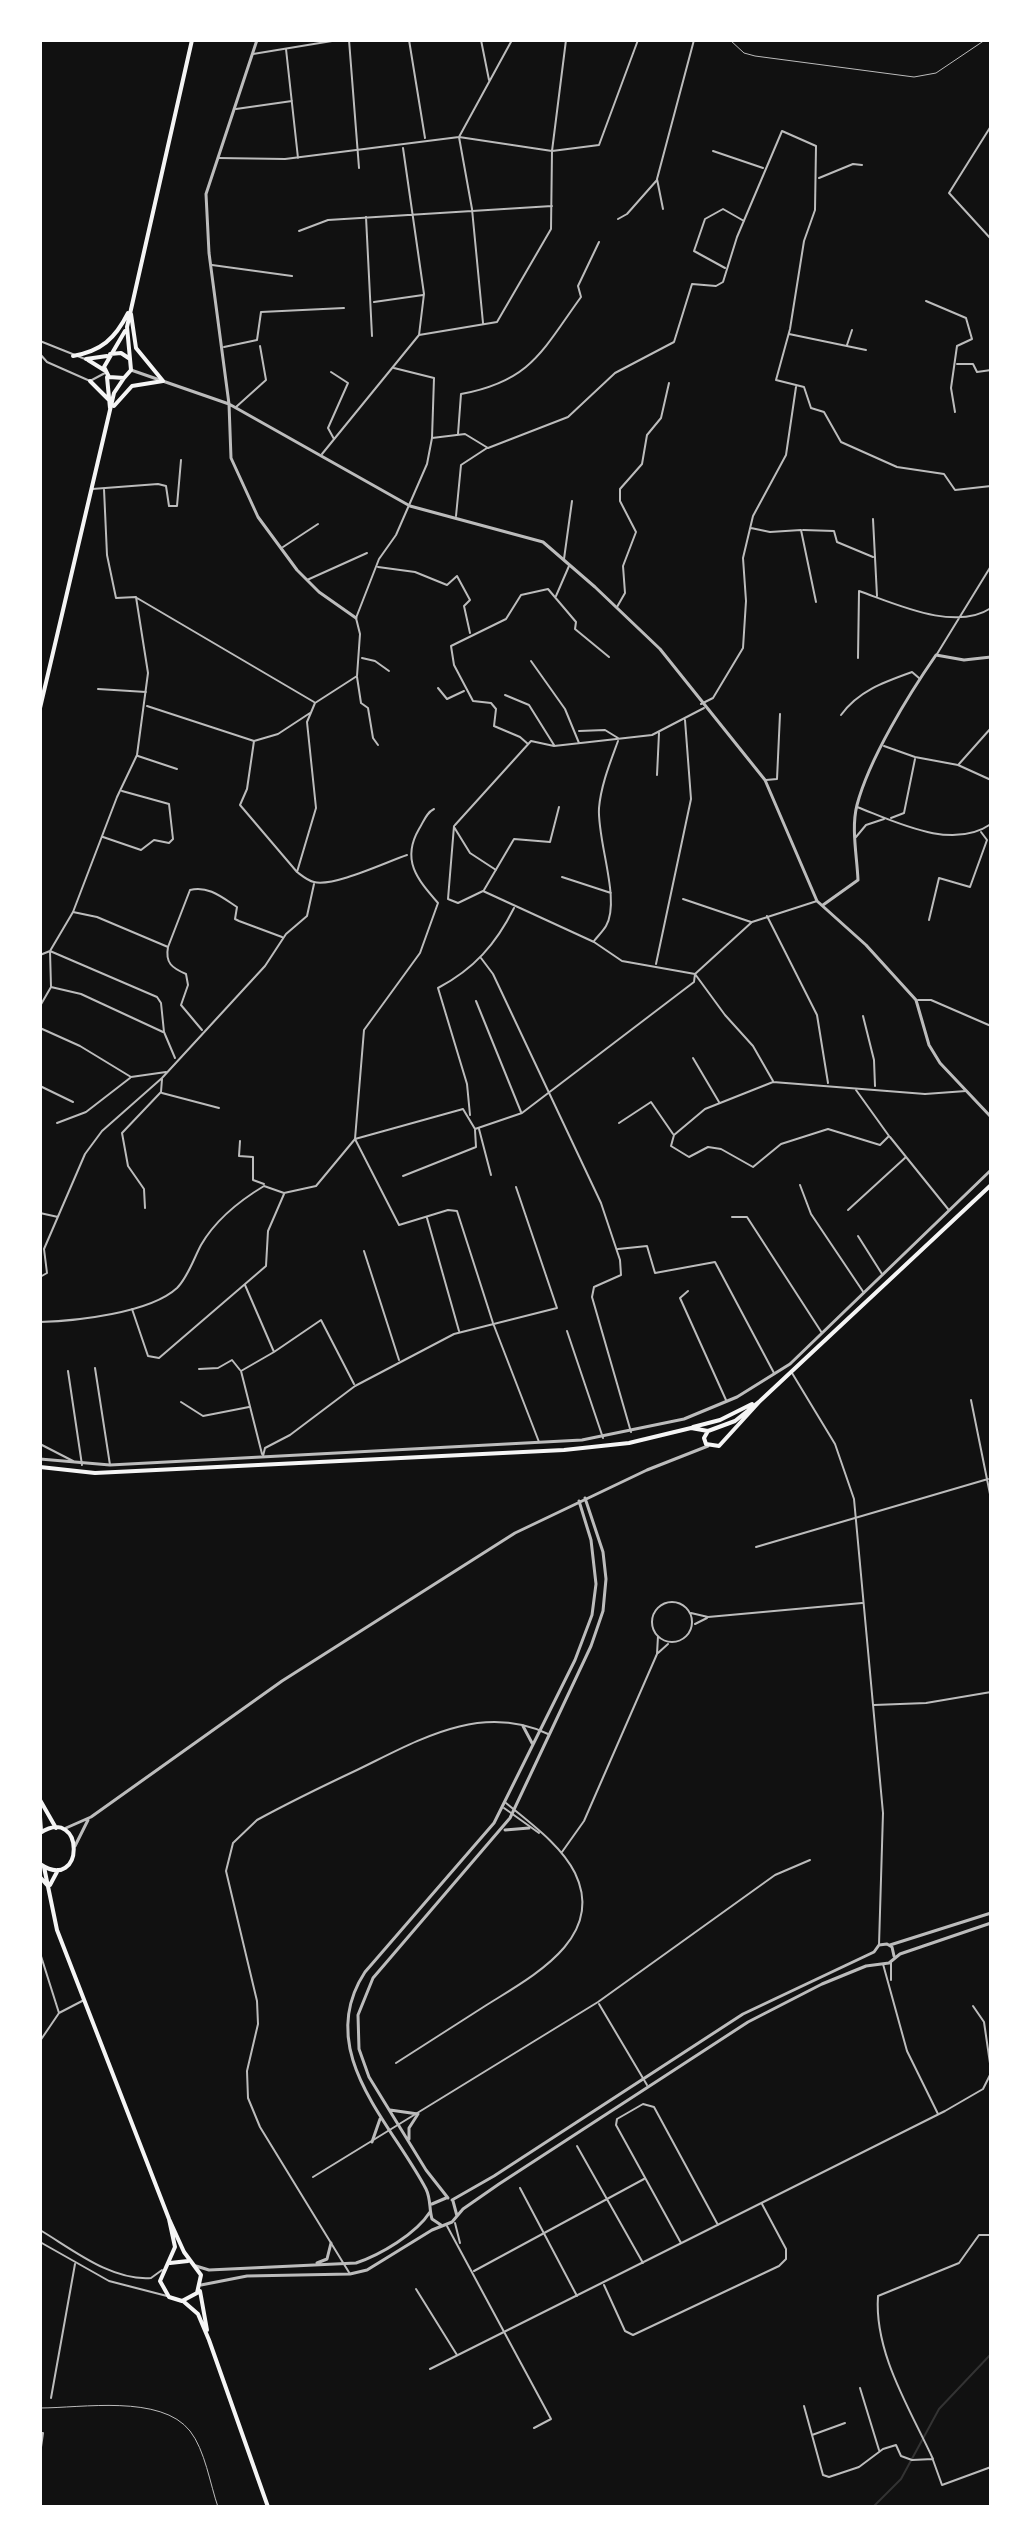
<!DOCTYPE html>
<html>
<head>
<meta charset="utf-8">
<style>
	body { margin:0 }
	#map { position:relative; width:1031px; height:2547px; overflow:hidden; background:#111; font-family:Lato,sans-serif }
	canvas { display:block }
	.frame { position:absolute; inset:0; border:42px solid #fff; pointer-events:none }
</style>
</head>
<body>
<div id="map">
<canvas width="1031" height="2547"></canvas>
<div class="frame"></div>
</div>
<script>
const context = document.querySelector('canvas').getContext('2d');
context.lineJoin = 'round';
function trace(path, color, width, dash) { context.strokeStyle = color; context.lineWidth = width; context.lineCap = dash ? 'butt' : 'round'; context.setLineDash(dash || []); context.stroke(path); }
trace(new Path2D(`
	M873 2507 901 2479 939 2409 991 2354`), '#333', 2);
trace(new Path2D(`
	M730 40 744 53 755 56 914 77 936 73 985 40
	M40 2408C82 2408 161 2394 190 2431 205 2450 210 2484 218 2507`), '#bcbcbc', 1);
trace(new Path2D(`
	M349 40 359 168
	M409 40 425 138
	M481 40 489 80
	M599 40 613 41
	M286 49 298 158
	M253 54 338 40
	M236 109 292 101
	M991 126 949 193 991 239
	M713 151 763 168
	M218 158 285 159 459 137 552 151 599 145 638 40
	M819 178 853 164 862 165
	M663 209 657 179 694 40
	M366 217 372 336
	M618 219 627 214 657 180
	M299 231 328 220 552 206
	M212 265 292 276
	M725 268 694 251 705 219 723 209 744 221
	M926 301 966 318 972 339 957 346 951 388 955 412
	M374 302 423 295
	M483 323 472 209 459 137 512 40
	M789 334 866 350
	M419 335 497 322 551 229 552 151 566 40
	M40 341 85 359
	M847 345 852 330
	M224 347 257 340 261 312 344 308
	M40 354 47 362 90 381 105 373
	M957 364H973L977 372 991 370
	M394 368 434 378 432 438 427 464 396 535 379 559 356 618 360 634 357 676 315 703 307 722 316 808 297 872C301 875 308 881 314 882 334 887 386 862 407 855
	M331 372 348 383 328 428 334 439
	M236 407 266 380 260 346
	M458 434 461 394C531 381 542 351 581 297L578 286 599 242
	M432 438 465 434 488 448 568 417 615 373 674 342 692 284 716 286 723 282 737 237 782 131 816 146 815 210 804 241 790 329 776 380 804 387 811 408 824 412 841 442 897 467 944 474 955 490 991 486
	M322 454 419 335 424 294 403 148
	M92 489 158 484 166 486 169 506H177L181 460
	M456 516 461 465 487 448
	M873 519 877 596
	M751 528 770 532 801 530 816 602
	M803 530 834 531 837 542 873 557
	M283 547 318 524
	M564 559 572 501
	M378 567 415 572 447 585 457 576 470 600 464 606 470 633
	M307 580 367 553
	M556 596 569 566
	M137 598 314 702
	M617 607 625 593 623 566 636 532 620 501V489L642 464 647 435 661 418 669 383
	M937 654 991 566
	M362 658 375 661 389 671
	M858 658 859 591C896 604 955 632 991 608
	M531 661 565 709 579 743
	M357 677 361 703 368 708 373 738 378 745
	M438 688 447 699 464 691
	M98 689 146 692
	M505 695 529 705 554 745
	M701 704 713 698 743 648 746 601 743 558 753 516 786 455 796 387
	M147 706 254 741
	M841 715C858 691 884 682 912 672L919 678
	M579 731 605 730 618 738
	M528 744 520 737 494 726 496 709 491 703 473 701 454 665 451 646 506 619 521 595 548 589 576 622 575 629 609 657
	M884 746 915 757 958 765 991 780
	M138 756 177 769
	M959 764 991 728
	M657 775 659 733
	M766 780 777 779 780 714
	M857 807C896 822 952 851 991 824
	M434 809C426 813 424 821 419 829 401 860 417 879 438 903L420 953 364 1030 355 1139 399 1225 448 1210 457 1211 493 1323 539 1442
	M891 818 904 813 915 759
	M455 825 531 741 554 746 652 735 704 708
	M454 826 448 899 458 903 483 891 594 942 622 961 695 974 725 1015 753 1046 773 1081
	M454 827 470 853 496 870
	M103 837 141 850 154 840 169 843 173 839 169 804 122 791
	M856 837 866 825 884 819
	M297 872 240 805 247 789 254 741 278 734 310 713
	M562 877 611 893
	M484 890 514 839 550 842 559 807
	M683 899 751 922
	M73 912 97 917 168 947C165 963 172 968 186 974L188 985 181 1005 202 1030
	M767 916 817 1015 828 1083
	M929 920 939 878 970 887 987 840 981 832
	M594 941C598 936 603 931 606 926 621 900 597 841 599 808 601 785 610 763 618 741
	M168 947 190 890C208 885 223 898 237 907L235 919 239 921 282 937
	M40 955 50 951 157 997 161 1003 164 1032 175 1058
	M481 958 493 974 601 1203 620 1260 621 1275 594 1287 592 1297 631 1432
	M656 964 691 799 685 720
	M51 987 81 994 163 1032
	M918 1000H931L991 1026
	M476 1001 521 1112
	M40 1006 51 987 50 951 73 912 117 797 137 755 148 673 136 597 116 598 107 555 104 489
	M863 1016 874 1060 875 1086
	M40 1028 80 1046 131 1077 166 1072
	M693 1058 719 1102
	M40 1086 73 1102
	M856 1090 889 1136 880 1145 828 1129 781 1144 753 1167 721 1149 708 1147 689 1157 671 1146 674 1135 705 1109 773 1082 925 1094 966 1091
	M162 1093 219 1108
	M470 1115 467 1084 438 988C474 969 496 944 514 908
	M57 1123 86 1112 130 1078
	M619 1123 651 1102 673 1134
	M479 1129 491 1175
	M890 1137 948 1209
	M240 1141 239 1156 253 1157V1180L264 1184
	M403 1176 476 1147 475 1130
	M800 1185 811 1214 864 1293
	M145 1208 144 1189 128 1166 122 1133 161 1092 162 1079
	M848 1210 906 1157
	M40 1213 58 1217
	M732 1217H747L822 1333
	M427 1218 459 1331
	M858 1236 882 1274
	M618 1249 647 1246 655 1273 715 1262 774 1373
	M364 1251 399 1360
	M40 1277 47 1273 44 1249 85 1154 102 1131 162 1078 265 966 286 934 307 916 314 884
	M245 1285 274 1352 241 1371 262 1454
	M688 1291 680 1298 726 1400
	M132 1309 148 1356 159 1358 266 1266 268 1231 284 1194
	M40 1322C76 1321 150 1313 177 1288 188 1277 194 1258 201 1245 216 1219 239 1201 264 1186L284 1193 316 1186 355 1139 463 1109 475 1129 522 1113 694 982 695 974 752 922 817 901
	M567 1331 603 1438
	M274 1352 321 1320 354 1384
	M95 1368 110 1465
	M199 1369 218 1368 232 1360 240 1370
	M68 1371 82 1465
	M792 1373 835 1444 854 1499 883 1813 879 1945
	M971 1400 991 1499
	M181 1402 203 1416 249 1407
	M40 1444 73 1461
	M263 1456 265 1448 290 1435 355 1386 454 1334 557 1308 516 1187
	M756 1547 988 1479
	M652 1622a20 20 0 1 1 40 0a20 20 0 1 1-40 0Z
	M691 1613 708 1617 862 1603
	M695 1624 707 1618
	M658 1653 668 1644
	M874 1705 926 1703 991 1692
	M504 1808 539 1833
	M562 1852 584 1821 657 1654 658 1636
	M40 1953 59 2013
	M883 1964 907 2051 938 2114
	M891 1980V1962
	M599 2004 647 2085
	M973 2006 984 2022 991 2070
	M40 2041 59 2013 84 2000
	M396 2063C426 2044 455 2025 485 2006 529 1978 607 1939 575 1873 561 1845 530 1823 506 1803
	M577 2146 643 2263
	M313 2177 598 2002 775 1875 810 1860
	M520 2188 577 2296
	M455 2223 460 2243
	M447 2226 551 2419 534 2428
	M40 2230C72 2249 111 2281 151 2278L162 2270
	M40 2242 109 2281 167 2296
	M681 2243 616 2125 617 2119 643 2104 654 2107 718 2225
	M474 2271 644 2179
	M350 2274 260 2127 248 2098 247 2071 258 2024 257 2001 226 1871 233 1843 257 1820C290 1802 323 1786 357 1770 417 1741 480 1702 548 1734
	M604 2285 625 2331 633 2335 779 2266 786 2259V2249L762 2204
	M416 2289 457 2355
	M430 2369 945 2111 983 2089 991 2073
	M860 2388 879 2450
	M51 2398 75 2264
	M804 2406 823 2475 829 2477 859 2467 883 2449 896 2445 901 2456 912 2460 933 2459C910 2409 874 2353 878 2296L959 2263 979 2235H991
	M40 2433H43L40 2454
	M812 2435 845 2423
	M933 2460 942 2485 991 2467`), '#bcbcbc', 2);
trace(new Path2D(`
	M257 40 206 194 209 253 229 404 231 458 258 517 297 570 319 592 356 618
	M131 370 229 404 410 506 543 542 595 587 660 649 765 780 817 901 866 945 916 1000 929 1045 940 1063 991 1117
	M823 905 858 880C857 856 851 828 857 805 869 759 909 694 936 655L964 660 991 657
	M40 1459 110 1465 582 1440 684 1419 737 1397 790 1364 991 1170
	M523 1726 532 1743
	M66 1828 91 1817 282 1681 515 1533 647 1470 708 1446
	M505 1830 529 1828
	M75 1846 88 1820
	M890 1945 991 1913
	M874 1952 879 1945 887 1944 892 1947 894 1956
	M390 2110 418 2114
	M409 2139V2128L418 2114
	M372 2142 380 2119
	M448 2198 426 2170 369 2077 359 2049 358 2015 373 1978 510 1818 591 1646 603 1611 606 1579 603 1552 585 1498
	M452 2200 494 2176 743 2014 874 1952
	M453 2201 457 2216
	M432 2204 446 2198
	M441 2225 432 2219C429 2209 431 2199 426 2189 391 2122 313 2051 365 1972L494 1823 575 1660 592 1615 596 1584 591 1540 579 1501
	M317 2263 327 2259 331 2243
	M196 2266 209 2270 356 2263C380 2255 416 2234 430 2212
	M201 2285 247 2276 350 2274 367 2270 432 2230 452 2222 463 2209 499 2184 748 2022 822 1984 866 1966 889 1963 900 1954 991 1923`), '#bcbcbc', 3);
trace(new Path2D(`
	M131 314 136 348 163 381
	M110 354 121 353 130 359 131 370 124 378 109 377 104 367 125 331
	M73 356C101 351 115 339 128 313
	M86 359 107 356
	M130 359 127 327 192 40
	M88 360 104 370
	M107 377 110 408
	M90 381 108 399
	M114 406 132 386 163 381
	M40 708 114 393 124 378
	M760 1401 719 1446 706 1444 704 1438 708 1431 735 1421 760 1401 991 1185
	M693 1427 720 1420 752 1404
	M40 1467 95 1473 564 1450 629 1443 691 1428 708 1431
	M40 1800 56 1828
	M40 1817 41 1831
	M40 1833C85 1804 85 1894 40 1864
	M44 1867 57 1930 169 2219 184 2252 201 2275 197 2293 182 2301 169 2297 160 2281 175 2247 169 2219
	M40 1877 47 1885
	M50 1885 58 1870
	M170 2263 188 2261
	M200 2291 207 2330
	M183 2301 198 2314 209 2340 268 2507`), '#f5f5f5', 4);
</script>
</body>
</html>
